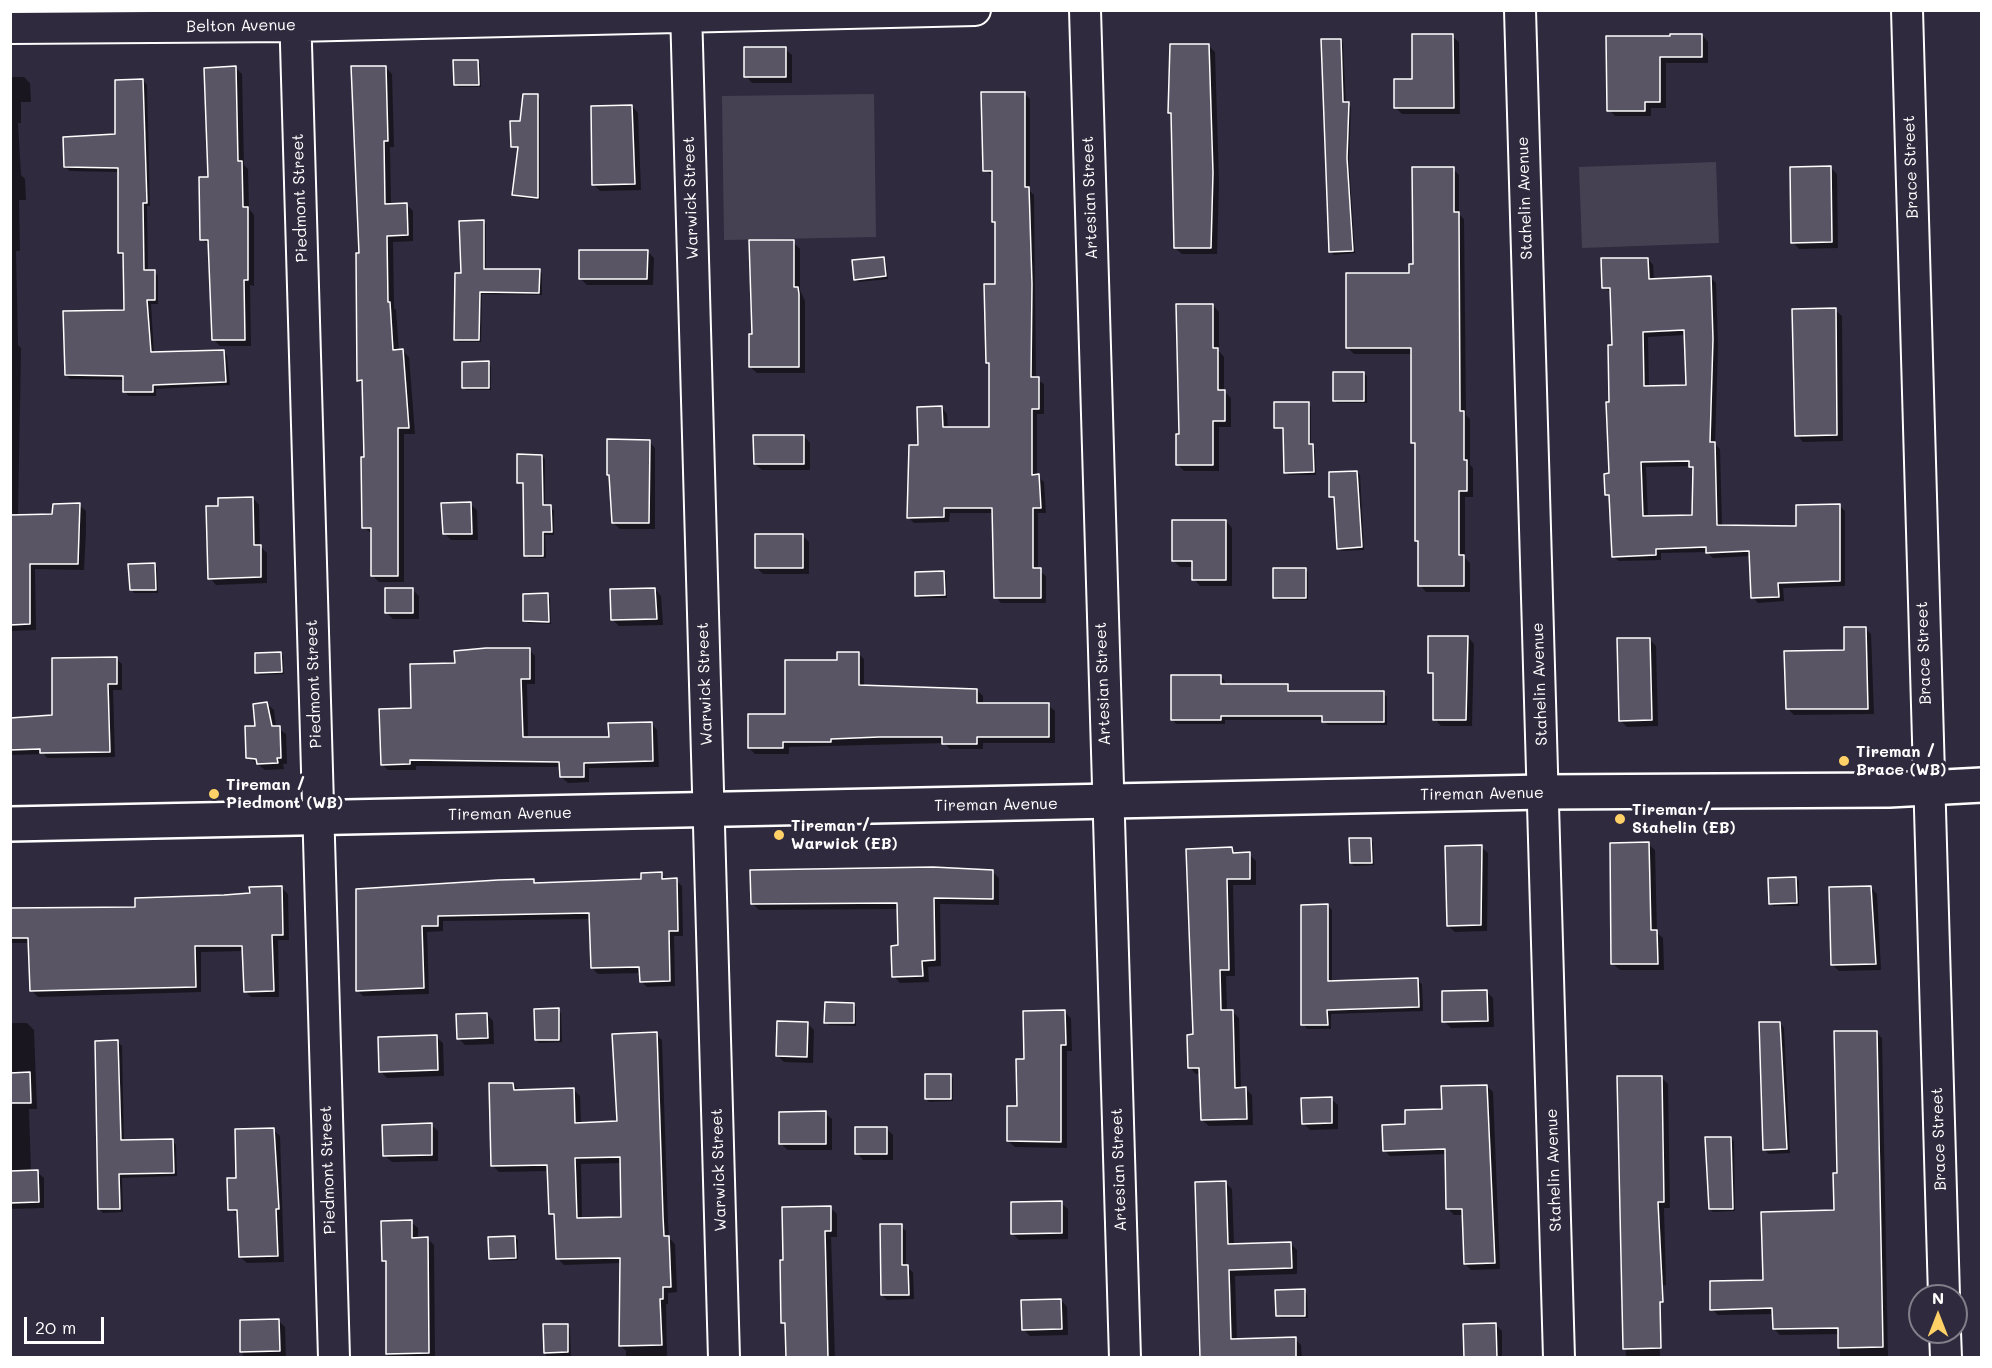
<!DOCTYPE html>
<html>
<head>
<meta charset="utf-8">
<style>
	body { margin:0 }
	#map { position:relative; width:1992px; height:1368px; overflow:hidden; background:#2f2a3d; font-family:Mali,sans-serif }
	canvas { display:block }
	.frame { position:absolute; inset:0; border:12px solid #fff; pointer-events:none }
	.north { position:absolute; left:1908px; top:1284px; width:60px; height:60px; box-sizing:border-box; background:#2f2a3d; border:2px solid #827f8b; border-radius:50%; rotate:0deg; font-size:16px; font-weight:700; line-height:24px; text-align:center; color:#fff }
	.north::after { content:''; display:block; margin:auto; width:21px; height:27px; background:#ffd166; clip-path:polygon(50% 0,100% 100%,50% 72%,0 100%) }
	.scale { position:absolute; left:24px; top:1317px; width:80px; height:27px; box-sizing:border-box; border:3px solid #fff; border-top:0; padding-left:8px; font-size:18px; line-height:21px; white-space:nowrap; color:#fff; -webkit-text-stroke:4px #2f2a3d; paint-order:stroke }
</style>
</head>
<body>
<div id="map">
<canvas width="1992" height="1368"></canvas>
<div class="frame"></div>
<div class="north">N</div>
<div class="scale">20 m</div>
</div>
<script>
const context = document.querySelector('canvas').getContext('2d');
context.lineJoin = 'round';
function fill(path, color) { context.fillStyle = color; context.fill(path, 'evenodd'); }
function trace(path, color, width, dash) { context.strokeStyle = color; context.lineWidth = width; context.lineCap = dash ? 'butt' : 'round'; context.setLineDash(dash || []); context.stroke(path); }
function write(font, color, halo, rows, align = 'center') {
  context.font = font + ' Mali,sans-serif'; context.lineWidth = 6; context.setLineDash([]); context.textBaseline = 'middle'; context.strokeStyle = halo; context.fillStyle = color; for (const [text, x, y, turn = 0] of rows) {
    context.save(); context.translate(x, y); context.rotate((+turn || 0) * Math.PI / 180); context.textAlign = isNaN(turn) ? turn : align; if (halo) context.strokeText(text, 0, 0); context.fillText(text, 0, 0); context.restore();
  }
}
fill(new Path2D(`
	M874 94 876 237 724 240 722 96Z
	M1716 162 1719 243 1582 248 1579 167Z`), '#464152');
fill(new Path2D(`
	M1702 35 1708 42V63H1666V108H1651V116H1615L1609 110 1608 38Z
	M1452 36 1459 42 1460 114H1402L1395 107Z
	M1341 40 1343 43 1346 104 1351 107 1349 162 1355 253 1334 255 1331 252Z
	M1208 45 1215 52 1219 181 1217 254H1182L1175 248 1172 116 1169 113Z
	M785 49 792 55V83H752L746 76Z
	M477 61 480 64 481 87H458L456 84Z
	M385 67 392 74 394 147H390L391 205H407L413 211V241L393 242 394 308 396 310 399 351H403L409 357 415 434H404V582H379L373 576V534L364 528 366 458 364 385 359 380V196L356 192 352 68Z
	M236 68 242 74 244 165 248 169 249 209 254 215V286L250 285 251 346H220L213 339 210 246 202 239 210 179Z
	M10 77H24L30 83 31 102H21V123H18L21 175 25 179 26 200H19L20 251H16L18 345 21 348 18 517 54 516 79 505 86 511V531L84 570 35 569 36 630 10 631Z
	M143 80 147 85 150 206H147L148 271H154L158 276V304H151L154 354 223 351 227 356 230 385 156 389V396H129L124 391V380L70 379 66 375 126 312 123 257 119 253V172L70 171 65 167 117 136Z
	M1024 93 1030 99V191L1034 195 1036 379 1044 384V414H1037V476L1044 482 1046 513H1038V570L1046 576V603H1001L996 597 994 513H950L949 522 914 523 908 517 919 447 942 408 947 414 948 428H991V365L988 362 996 285V224L994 221V176L984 170Z
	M537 96 540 99V200L517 197 514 194 519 149 513 146 522 122Z
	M632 106 638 113 641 190 600 191 593 184Z
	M1830 167 1837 174 1838 248 1799 249 1793 242Z
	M1453 169 1459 175V214L1464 219 1466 415 1470 419V465L1473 468V497H1465V558L1470 563V592H1426L1420 585V543L1417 540V447L1412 442V354H1354L1348 348 1410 275Z
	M483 221 486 224V271H539L542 273V295L482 294 481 342H458L455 340 462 275Z
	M793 242 800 249V290L805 301V373H757L750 367 753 336Z
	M647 251 654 258 653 285H587L580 278Z
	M883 258 886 261 888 279 858 282 855 279Z
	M1648 259 1653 265 1654 280 1710 277 1716 283 1718 346 1715 444 1720 449 1722 526 1798 527 1840 506 1845 511V586L1783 588 1784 601 1758 603 1753 597 1750 556 1713 558 1707 552 1661 553V560L1619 561 1613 556 1611 499 1607 494 1610 475 1613 347 1612 293 1604 288ZM1685 335 1688 387 1649 388 1648 337ZM1690 466 1694 471V517L1648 518 1646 467Z
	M1213 305 1219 312V351L1224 357V391L1231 398V427H1219V471H1184L1177 464 1181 379Z
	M1835 310 1842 316 1843 441 1803 442 1797 435Z
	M488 363 491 366V390H466L463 387Z
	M1364 373 1367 376V403H1337L1334 400Z
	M1308 404 1311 407V446L1315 449 1316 475H1289L1286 473 1284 430 1276 427Z
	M804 436 810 443V470H762L755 464Z
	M649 441 655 448V529H620L613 523 611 477 608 475Z
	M542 456 545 459V507L554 510V535H545L546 558H529L526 555 524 485 518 482Z
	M1357 472 1360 475 1364 550 1341 551 1338 548 1336 499 1331 496Z
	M253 498 259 505 260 546 267 553V583L216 585 210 578 219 507Z
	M470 504 477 510 478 540H451L444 533Z
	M1226 521 1232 528V586H1200L1194 579V567H1180L1174 561Z
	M802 535 809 542V574H763L757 568Z
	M155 565 157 568 158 593H134L132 590Z
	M1305 569 1308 572V600H1278L1275 597Z
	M943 573 946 575 947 598H920L917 595Z
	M412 589 419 596V619H393L387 613Z
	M655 589 661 596 663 625 619 626 613 620Z
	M547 595 550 598 551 624 528 623 525 620Z
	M1865 628 1871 634 1874 714 1794 715 1788 709Z
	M1468 637 1474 644 1472 726H1441L1435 719V678L1430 672Z
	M1649 639 1656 646 1658 726 1627 727 1621 721Z
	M529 649 535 656V684H527L528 738H610L651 723 657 730 659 767 589 768V782L568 783 561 777V767L416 766V770H388L382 764 412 709 456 664Z
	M280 653 283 656 284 674 260 675 257 672Z
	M858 653 864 659V687L977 690 983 696V705H1048L1055 711V743H983V749H950L944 743 789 747V754H755L749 748 786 715 838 662Z
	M116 658 122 664V690H113L115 757 47 758 44 754 10 755V719L54 716Z
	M1220 676 1225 681V686H1288L1292 693H1383L1387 697V725H1328L1322 720H1225V724H1176L1172 719Z
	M267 704 274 710 276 727 286 734 287 764H283L284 769 265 770 248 757Z
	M1371 840 1373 842 1374 865 1354 866 1351 863Z
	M1648 844 1655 850 1657 933 1663 938 1664 970H1620L1613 964Z
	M1481 847 1488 853 1487 931 1455 932 1448 926Z
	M1232 849 1237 854H1249L1256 861V885H1233L1235 976H1226L1227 1011H1232L1239 1018 1241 1089H1246L1252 1095 1253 1125 1209 1126 1202 1120 1201 1074H1196L1189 1067Z
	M992 871 999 878V905L940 904 941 966 928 967 929 982 900 983 894 976 900 947 899 909 759 910 753 904Z
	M661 874 668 880H676L682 886 683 936H674L675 986 647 987 641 981V973L598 974 592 968 591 919 443 921V931L427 932 429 994 363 996 357 990V890L533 881 537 884 642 881Z
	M1796 879 1799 881V906H1773L1771 903Z
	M1870 887 1877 894 1881 970 1839 971 1832 964Z
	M282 888 288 894 289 940H278L279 997H251L245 991 244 951 201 952V992L38 997 32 991 30 943H10V908H137Z
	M1328 905 1332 910V983L1418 980 1422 985 1423 1011 1331 1014V1029H1307L1303 1024Z
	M1486 991 1493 998 1494 1027 1451 1028 1444 1021Z
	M853 1005 856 1007V1026L829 1025 826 1022Z
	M558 1010 561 1013 562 1042 539 1043 536 1040Z
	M1064 1012 1071 1018 1072 1051H1067V1148L1015 1147 1008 1141 1019 1108 1026 1060Z
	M487 1014 493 1021 494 1044 465 1045 458 1038Z
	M10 1023H27L34 1030 37 1109H29L31 1172H37L44 1178V1208L10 1209Z
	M807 1023 814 1030 813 1063 784 1062 778 1056Z
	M1780 1023 1784 1028 1790 1153 1769 1154 1764 1150Z
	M1876 1032 1882 1038 1888 1358H1840V1334L1780 1335 1774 1329V1314L1718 1315 1712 1309 1764 1281 1836 1212 1838 1175Z
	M656 1034 662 1040 668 1223 669 1238 675 1244 677 1292 668 1293V1304H666L667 1358H626V1351L620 1345 621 1263 564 1265 558 1259 556 1219 550 1213 549 1171 499 1172 492 1165 513 1084 519 1090H574L580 1096 581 1124 619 1123ZM622 1163 623 1218 582 1220 581 1164Z
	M436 1037 443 1043 444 1076 387 1078 380 1071Z
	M118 1042 122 1046 124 1142 172 1141 176 1145 177 1176 122 1178 123 1212 103 1213 99 1209Z
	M950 1075 953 1078V1101L929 1102 927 1099Z
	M1661 1077 1668 1084 1670 1208H1664L1666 1285 1658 1286 1660 1358H1626L1619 1078Z
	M1487 1086 1493 1092 1500 1269 1471 1270 1465 1264 1464 1215H1454L1448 1209 1446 1154 1390 1156 1384 1150Z
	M1331 1099 1338 1105V1129L1310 1130 1304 1124Z
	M825 1113 832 1119V1150H788L781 1144Z
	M431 1125 438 1131V1161L392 1162 385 1156Z
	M886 1128 893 1135V1160H863L857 1153Z
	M273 1130 280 1136 284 1262 247 1263 240 1257 239 1216 230 1209 237 1180Z
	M1731 1138 1734 1141 1735 1211 1713 1212 1710 1209Z
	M1225 1182 1232 1189 1234 1245 1290 1243 1297 1250V1274L1235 1276 1237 1340 1295 1339 1301 1345 1302 1358H1202Z
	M1061 1203 1068 1209V1239L1019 1240 1012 1233Z
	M830 1208 837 1214V1237H831L835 1358H787L781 1261H784Z
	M411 1222 418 1228V1239L427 1238 434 1245 435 1358H388V1264L384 1261Z
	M901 1226 906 1231V1267L913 1272 914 1299 887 1300 882 1295Z
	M515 1237 518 1240V1260L493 1261 490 1258Z
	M1304 1291 1307 1294 1308 1318H1281L1278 1315Z
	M1061 1300 1067 1307 1068 1335 1030 1336 1023 1329Z
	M279 1321 285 1327 286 1358H243L241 1322Z
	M1495 1324 1502 1331V1358H1466Z
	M545 1326H567L570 1328 571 1358H546Z`), '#0007');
const building = new Path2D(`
	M1412 34H1453L1454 108H1394V79H1412Z
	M1670 34H1702V57H1660V102H1645V111H1607L1606 36H1670Z
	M1321 39H1341L1343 102H1349L1347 158 1353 251 1329 252Z
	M1170 44H1209L1213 173 1211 248H1174L1171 113H1168Z
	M744 47H786V77H744Z
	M453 60H478L479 85H454Z
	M236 66 238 161H242L243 207H248V280H244L245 340H212L208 240H200L199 177H208L204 68Z
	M351 66H386L388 141H384L385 204 407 203 408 235 387 236 388 302H390L393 350 403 349 409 428H398V576H371V528H362L361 457H364L362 380 357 381 356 253H359Z
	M143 79 147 203H143L144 270H155V300H147L151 352 224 350 226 382 153 385V392H123V376L65 375 63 311 124 310 123 253H118V168L64 167 63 137 115 134V80Z
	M981 92H1025V187H1029L1032 284 1031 377H1039V409H1032V475L1039 474 1041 508H1033V568H1041V598H994L992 508H944V517L907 518 909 445H918L917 407 942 406 943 427H989V363H986L984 284H995V222H992V171H983Z
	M523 94H538V198L512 195 518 147H511L510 121H520Z
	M632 105 635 184 592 185 591 106Z
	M1831 166 1832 242 1791 243 1790 167Z
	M1412 167H1454V212H1459L1460 411H1464V460H1467V491H1459V555H1464V586H1418V541H1415V443H1411V348H1346V273H1409V264H1413Z
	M484 220V269H540L539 293 480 292 479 340H454L455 273H461L459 221Z
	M749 240H794V287H798L799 294V367H749V334H752Z
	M579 250H648L647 279H579Z
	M884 257 886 276 854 280 852 260Z
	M1601 258H1648L1649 279 1711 276 1713 339 1710 442H1715L1717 525 1796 526V505L1840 504V581L1778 583 1779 597 1751 598 1749 551 1706 553V547L1656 549V555L1612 557 1609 495H1605L1604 474 1609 473 1606 402H1609L1608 345H1612L1610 288H1602ZM1684 330 1686 385 1644 386 1643 332ZM1689 461V467H1693L1692 515 1643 516 1641 462Z
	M1176 304H1213V348H1218V390H1225V421H1213V465H1176V434H1179Z
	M1836 308 1837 435 1795 436 1792 309Z
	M489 361V388H462V362Z
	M1333 372H1364V401H1333Z
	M1274 402H1309V444H1313L1314 472 1284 473 1283 428H1274Z
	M753 435H804V464H754Z
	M607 439 650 440 649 523H612L609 475H607Z
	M517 454 542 455 543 505H551L552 532H543V556H524L523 483H517Z
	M1357 471 1362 547 1337 549 1334 497H1329V472Z
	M253 497 254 545H261V577L208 579 206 506H218V498Z
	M471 502 472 534H443L441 503Z
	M80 503 78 564H30V624L10 625V515L52 514 53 504Z
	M1172 520H1226V580H1192V561H1172Z
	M755 534H803V568H755Z
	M155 563 156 590H130L128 564Z
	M1273 568H1306V598H1273Z
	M944 571 945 595 915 596V572Z
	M385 588H413V613H385Z
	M655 588 657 619 611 620 610 589Z
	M548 593 549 622 523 621V594Z
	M1844 627H1866L1868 709H1786L1784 651 1844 650Z
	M1428 636H1468L1466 720H1433V673H1428Z
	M1617 638H1650L1652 720 1619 721Z
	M486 648H530V679H521L523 737H609L608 723 652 722 653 761 584 763V777H560L559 762 410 760V764L381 765 379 709 411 708 410 664 455 663 454 651Z
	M281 652 282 672 255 673V653Z
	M837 652H859V685L977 689V703H1049V737H977V744H942V737H879L831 739V742H783V748H748V714H785V660H837Z
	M117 657V684H108L110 752 40 753V749L10 750V718L52 715V658Z
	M1171 675H1221V684H1288V691H1384V722H1322V716H1221V720H1171Z
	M267 702 272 726H280L281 758H277L278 763 257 764 256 759 246 758 245 726H255L253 704Z
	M1349 838H1371L1372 863H1350Z
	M1649 842 1651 930H1657L1658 964H1611L1610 843Z
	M1482 845 1481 925 1447 926 1445 846Z
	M1232 847 1233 853 1250 852V879H1227L1229 970H1220L1221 1010H1233L1235 1088 1246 1087 1247 1119 1201 1120 1199 1068H1188L1187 1035 1193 1034 1186 849Z
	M933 867 993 870V899L934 898 935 960 922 961 923 976 892 977 891 946 898 945 897 903 751 904 750 870Z
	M662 872V879L677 878 678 931H669L670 981 640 982 639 967 591 968 589 913 438 916V926H422L424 988 356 991V889L498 880 534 879V883L641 879V873Z
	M1796 877 1797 903 1769 904 1768 878Z
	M282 886 283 935H272L274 991 244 992 242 946H195L196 987 30 991 28 938H10V908L135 907V898L224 895 250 893 249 887Z
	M1871 886 1876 964 1831 965 1829 887Z
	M1328 904V981L1418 978 1419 1007 1327 1010 1328 1025H1301V905Z
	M1487 990 1488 1021 1442 1022V991Z
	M825 1002 854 1003V1023H824Z
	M559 1008V1040H535L534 1009Z
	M1065 1010 1066 1045H1061V1142L1007 1141V1106H1017L1016 1059H1024L1023 1011Z
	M487 1013 488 1038 457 1039 456 1014Z
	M777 1021 808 1022 807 1057 776 1056Z
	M1759 1022H1780L1787 1149 1763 1150Z
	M1834 1031H1877L1883 1347 1838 1348V1328L1773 1329 1772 1308 1710 1310V1281L1763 1280 1761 1212 1834 1210 1833 1173H1837Z
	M657 1032 663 1216 664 1236H669L671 1287H663V1299H660L662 1345 619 1346 620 1258 556 1259 554 1214H549L547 1165 491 1166 489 1083H513L514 1090 574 1088 575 1123 617 1121 612 1034ZM620 1157 621 1217 577 1218 575 1158Z
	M437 1035 438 1070 379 1072 378 1037Z
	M118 1040 121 1140 173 1139 174 1173 119 1174 120 1209H98L95 1041Z
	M30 1072 31 1103H10V1073Z
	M925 1074H951V1099H925Z
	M1617 1076H1662L1664 1202H1658L1663 1302H1660L1661 1348 1623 1349Z
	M1487 1085 1495 1263 1464 1264 1462 1209H1446L1445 1149 1383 1151 1382 1125 1405 1124V1110L1442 1109 1441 1086Z
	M1332 1097V1123L1302 1124 1301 1098Z
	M826 1111V1144H779V1112Z
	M432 1123V1155L383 1156 382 1125Z
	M855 1127H887V1154H855Z
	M274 1128 279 1209H276L278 1256 239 1257 237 1210H228L227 1178H236L235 1129Z
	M1705 1137H1731L1733 1209H1709Z
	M38 1170 39 1202 10 1203V1171Z
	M1226 1181 1228 1244 1291 1242 1292 1268 1229 1270 1231 1339 1296 1337V1358H1200L1195 1182Z
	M1062 1201V1233L1011 1234V1202Z
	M831 1206V1231H825L828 1358H786L785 1323H781L780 1260H783L782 1207Z
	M412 1220V1238L428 1237 429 1353 386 1354V1261H382L381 1221Z
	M880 1224H902V1265H908L909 1295H881Z
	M515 1236 516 1258 489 1259 488 1237Z
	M1305 1289V1316H1276L1275 1290Z
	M1061 1299 1062 1329 1022 1330 1021 1300Z
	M279 1319 280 1351 240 1352V1320Z
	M1496 1323 1497 1358H1464L1463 1324Z
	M543 1324H568V1352L544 1353Z`);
fill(building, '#595564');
trace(building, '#fff', 1.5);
const street = new Path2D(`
	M295 10 334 1358
	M686 10 724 1358
	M1085 10 1125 1358
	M1520 10 1559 1358
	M1907 10 1944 1296
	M10 28 295 26 975 10
	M1945 1332 1946 1358`);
const secondary = new Path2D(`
	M10 824 1543 792 1889 790 1982 785`);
trace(street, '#fff', 34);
trace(secondary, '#fff', 38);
trace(street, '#2f2a3d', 30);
trace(secondary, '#2f2a3d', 33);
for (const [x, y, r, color] of [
	[1844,761,6,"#ffd166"],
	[214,794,6,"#ffd166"],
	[1620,819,6,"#ffd166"],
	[779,835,6,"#ffd166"]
]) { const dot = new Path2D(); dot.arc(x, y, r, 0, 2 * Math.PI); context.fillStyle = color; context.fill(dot); trace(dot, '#2f2a3d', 2); }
write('16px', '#fff', '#2f2a3d', [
	["Belton Avenue",241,26,-1],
	["Brace Street",1911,167,-92],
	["Piedmont Street",300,198,-92],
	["Warwick Street",691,198,-92],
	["Artesian Street",1090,198,-92],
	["Stahelin Avenue",1525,198,-92],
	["Brace Street",1924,653,-92],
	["Piedmont Street",314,684,-92],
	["Warwick Street",705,684,-92],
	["Artesian Street",1103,684,-92],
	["Stahelin Avenue",1540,684,-92],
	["Tireman Avenue",1482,794,-1],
	["Tireman Avenue",996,805,-1],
	["Tireman Avenue",510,814,-1],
	["Brace Street",1939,1139,-92],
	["Piedmont Street",328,1170,-92],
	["Warwick Street",719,1170,-92],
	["Artesian Street",1119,1170,-92],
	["Stahelin Avenue",1554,1170,-92]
]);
write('bold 16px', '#fff', '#2f2a3d', [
	["Tireman /",1856,752],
	["Brace (WB)",1856,770],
	["Tireman /",226,785],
	["Piedmont (WB)",226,803],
	["Tireman /",1632,810],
	["Stahelin (EB)",1632,828],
	["Tireman /",791,826],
	["Warwick (EB)",791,844]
], 'left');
</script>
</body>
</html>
